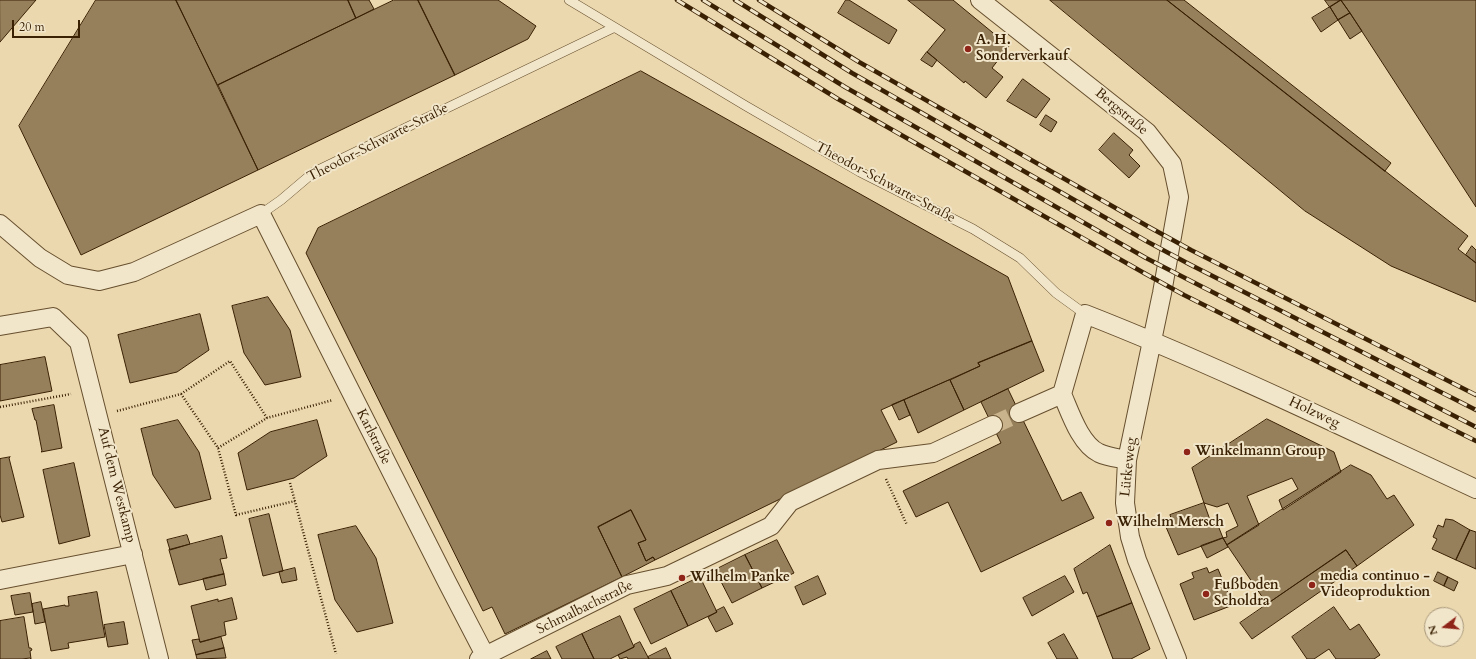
<!DOCTYPE html>
<html>
<head>
<meta charset="utf-8">
<style>
	body { margin:0 }
	#map { position:relative; width:1476px; height:659px; overflow:hidden; background:#ebd8ae; font-family:Cardo,serif }
	canvas { display:block }
	.north { position:absolute; left:1424px; top:607px; width:40px; height:40px; box-sizing:border-box; background:#f2e6ca; border:1px solid #a8977b; border-radius:50%; rotate:254deg; font-size:11px; font-weight:700; line-height:16px; text-align:center; color:#3a2104 }
	.north::after { content:''; display:block; margin:auto; width:14px; height:18px; background:#8f2418; clip-path:polygon(50% 0,100% 100%,50% 72%,0 100%) }
	.scale { position:absolute; left:12px; top:20px; width:68px; height:18px; box-sizing:border-box; border:2px solid #3a2104; border-top:0; padding-left:5px; font-size:12px; line-height:14px; white-space:nowrap; color:#3a2104; -webkit-text-stroke:3px #f2e6ca; paint-order:stroke }
</style>
</head>
<body>
<div id="map">
<canvas width="1476" height="659"></canvas>
<div class="north">N</div>
<div class="scale">20 m</div>
</div>
<script>
const context = document.querySelector('canvas').getContext('2d');
context.lineJoin = 'round';
function fill(path, color) { context.fillStyle = color; context.fill(path, 'evenodd'); }
function trace(path, color, width, dash) { context.strokeStyle = color; context.lineWidth = width; context.lineCap = dash ? 'butt' : 'round'; context.setLineDash(dash || []); context.stroke(path); }
function write(font, color, halo, rows, align = 'center') {
  context.font = font + ' Cardo,serif'; context.lineWidth = 4; context.setLineDash([]); context.textBaseline = 'middle'; context.strokeStyle = halo; context.fillStyle = color; for (const [text, x, y, turn = 0] of rows) {
    context.save(); context.translate(x, y); context.rotate((+turn || 0) * Math.PI / 180); context.textAlign = isNaN(turn) ? turn : align; if (halo) context.strokeText(text, 0, 0); context.fillText(text, 0, 0); context.restore();
  }
}
const building = new Path2D(`
	M0 0H36L0 42Z
	M96 0H176L258 170 81 255 19 126Z
	M176 0H348L356 18 218 85Z
	M348 0H369L374 9 356 18Z
	M394 0H418L455 75 258 170 218 85Z
	M418 0H498L536 26 528 39 455 75Z
	M846 0H849L897 30 889 44 838 13Z
	M908 0H953L1009 46 992 68 1003 77 986 98 965 81 964 83 927 52 945 30Z
	M1050 0H1167L1468 236 1458 249 1476 263V302L1391 266 1305 211Z
	M1167 0H1184L1391 163 1385 171Z
	M1325 0H1341L1330 7Z
	M1341 0H1476V207L1350 13Z
	M1341 0 1350 13 1338 20 1330 7Z
	M1330 7 1338 20 1321 32 1312 18Z
	M1350 13 1362 31 1350 39 1338 20Z
	M927 52 937 60 932 67 921 60Z
	M641 71 1008 277 1032 341 978 363 980 366 881 410 897 442 655 560 653 557 646 561 638 543 646 540 631 510 598 527 622 577 505 634 492 607 483 611 306 253 318 228Z
	M1023 79 1050 99 1036 118 1007 101Z
	M1046 115 1057 122 1051 132 1040 125Z
	M1114 133 1133 150 1129 155 1140 166 1129 178 1099 150Z
	M1472 246 1476 250V263L1466 255Z
	M268 297 290 330 301 377 265 385 244 353 232 306Z
	M200 314 209 350 177 372 130 383 118 335Z
	M1032 341 1044 371 964 410 950 380 980 366 978 363Z
	M45 357 52 391 0 401V365Z
	M950 380 964 410 918 433 904 400Z
	M1008 389 1062 501 1081 492 1094 518 981 572 948 502 916 517 903 491 1001 443 981 402Z
	M904 400 910 415 899 420 892 405Z
	M54 405 62 448 41 452 42 451 36 420H35L32 409Z
	M1267 419 1334 452 1341 472 1283 510 1279 500 1298 489 1292 478 1247 496 1259 525 1227 545 1223 538 1227 537 1226 532 1238 526 1228 503 1217 507 1204 503 1192 468Z
	M178 420 199 452 211 499 175 508 153 475 141 429Z
	M317 420 327 456 294 478 247 490 238 453 270 432Z
	M10 457 9 458 24 517 2 522 0 515V459Z
	M74 463 90 536 59 544 43 470Z
	M1351 465 1371 475 1387 499 1394 495 1414 525 1357 566 1346 550 1267 604 1227 545Z
	M1204 503 1210 520 1215 518 1223 538 1178 555 1166 527 1173 524 1170 515Z
	M631 510 646 540 638 543 646 561 653 557 655 560 622 577 598 527Z
	M269 514 283 571 263 576 249 519Z
	M1446 519 1453 520 1470 530 1456 560 1432 549 1437 539 1433 537 1438 525 1443 527Z
	M356 526 376 558 393 623 357 632 335 600 318 535Z
	M1470 530 1476 532V569L1456 560Z
	M187 535 190 544 170 550 167 540Z
	M222 536 227 558 220 559 224 574 179 585 169 550Z
	M1223 538 1228 547 1207 558 1201 546Z
	M777 540 794 573 762 588 745 555Z
	M1110 545 1132 603 1097 617 1087 592 1083 594 1074 569Z
	M1346 550 1357 566 1252 639 1240 623Z
	M745 555 762 588 732 603 715 570Z
	M295 568 297 580 282 583 279 572Z
	M1207 568 1209 573 1218 569 1233 605 1194 620 1180 584 1194 578 1192 573Z
	M1438 572 1448 577 1444 586 1434 581Z
	M224 574 226 585 206 590 203 579Z
	M818 576 826 594 803 605 795 587Z
	M1065 576 1074 592 1032 616 1023 598Z
	M700 577 717 612 688 626 671 591Z
	M1448 577 1458 582 1454 591 1444 586Z
	M671 591 688 626 651 644 634 609Z
	M97 592 105 637 68 643 69 648 51 651 43 609 65 605V606H69L68 597Z
	M30 593 33 612 15 615 11 596Z
	M232 598 237 619 224 622 226 635 200 642 191 606 218 599V601Z
	M41 602 45 622 35 624 32 604Z
	M1132 603 1150 649 1131 659H1113L1097 617Z
	M724 607 733 624 716 632 708 617 717 612 716 611Z
	M1334 607 1350 630 1359 624 1380 655 1374 659H1336L1329 649 1314 659H1307L1292 637Z
	M620 616 634 647 610 659H594L582 634Z
	M24 617 29 648H31L32 650 30 651 31 659 30 658 22 659H0V621Z
	M124 622 128 644 108 647 104 625Z
	M582 634 594 659H562L556 647Z
	M1064 634 1078 659H1057L1048 643Z
	M221 637 224 648 196 655 192 640 199 639 200 642Z
	M640 642 649 659H628L627 657 620 659 618 655 634 647V645Z
	M224 648 226 658 197 659 196 655Z
	M666 648 671 659H649L648 657Z
	M547 651 551 659H531Z`);
fill(building, '#96805c');
trace(building, '#3a2104', 1);
trace(new Path2D(`
	M993 425 1019 413`), '#c8b38c', 18, [18, 9]);
const service = new Path2D(`
	M569 0 746 106 860 172 973 229 1020 258 1056 293 1085 314
	M261 214 281 200 314 172 613 28`);
const minor = new Path2D(`
	M980 0 1147 132 1172 164 1179 197 1162 293 1127 460 1125 503 1130 537 1137 560 1177 659
	M0 224 40 258 68 275 99 281 134 272 261 214 447 582 487 659
	M0 326 53 317 79 342 159 659
	M1019 413 1062 394
	M1127 460C1118 458 1108 457 1099 453 1080 444 1070 412 1062 394L1085 314C1218 366 1347 429 1476 489
	M0 580 133 554
	M479 659 627 585 667 576 771 526 790 502 878 460 933 453 993 425`);
trace(service, '#664f2e', 10);
trace(minor, '#664f2e', 20);
trace(new Path2D(`
	M181 394 230 361 267 418
	M0 407 71 394
	M117 411 181 394 218 448 236 515 295 501
	M218 448 267 418 333 400
	M886 479 907 525
	M290 483 336 654`), '#3a2104', 2.5, [1, 2]);
trace(service, '#f2e6ca', 9);
trace(minor, '#f2e6ca', 18);
const rail = new Path2D(`
	M677 0 838 99 1144 273 1184 295 1476 441
	M703 0 845 87 1146 258 1476 427
	M735 0 852 73 1148 242 1189 264 1476 410
	M759 0 859 62 1149 227 1191 250 1476 395`);
trace(rail, '#3a2104', 4.5);
trace(rail, '#f2e6ca', 3, [9]);
for (const [x, y, r, color] of [
	[968,49,4,"#8f2418"],
	[1187,452,4,"#8f2418"],
	[1109,523,4,"#8f2418"],
	[682,578,4,"#8f2418"],
	[1312,585,4,"#8f2418"],
	[1206,594,4,"#8f2418"]
]) { const dot = new Path2D(); dot.arc(x, y, r, 0, 2 * Math.PI); context.fillStyle = color; context.fill(dot); trace(dot, '#f2e6ca', 1.5); }
write('bold 14px', '#3a2104', '#f2e6ca', [
	["A. H.",976,41],
	["Sonderverkauf",976,57],
	["Winkelmann Group",1195,452],
	["Wilhelm Mersch",1117,523],
	["media continuo -",1320,577],
	["Videoproduktion",1320,593],
	["Wilhelm Panke",690,578],
	["Fußboden",1214,586],
	["Scholdra",1214,602]
], 'left');
write('14px', '#3a2104', '#f2e6ca', [
	["Bergstraße",1121,112,40],
	["Theodor-Schwarte-Straße",378,143,-27],
	["Theodor-Schwarte-Straße",885,183,28],
	["Holzweg",1314,413,25],
	["Karlstraße",373,437,63],
	["Lütkeweg",1129,467,-84],
	["Auf dem Westkamp",116,485,76],
	["Schmalbachstraße",585,608,-26]
]);
</script>
</body>
</html>
